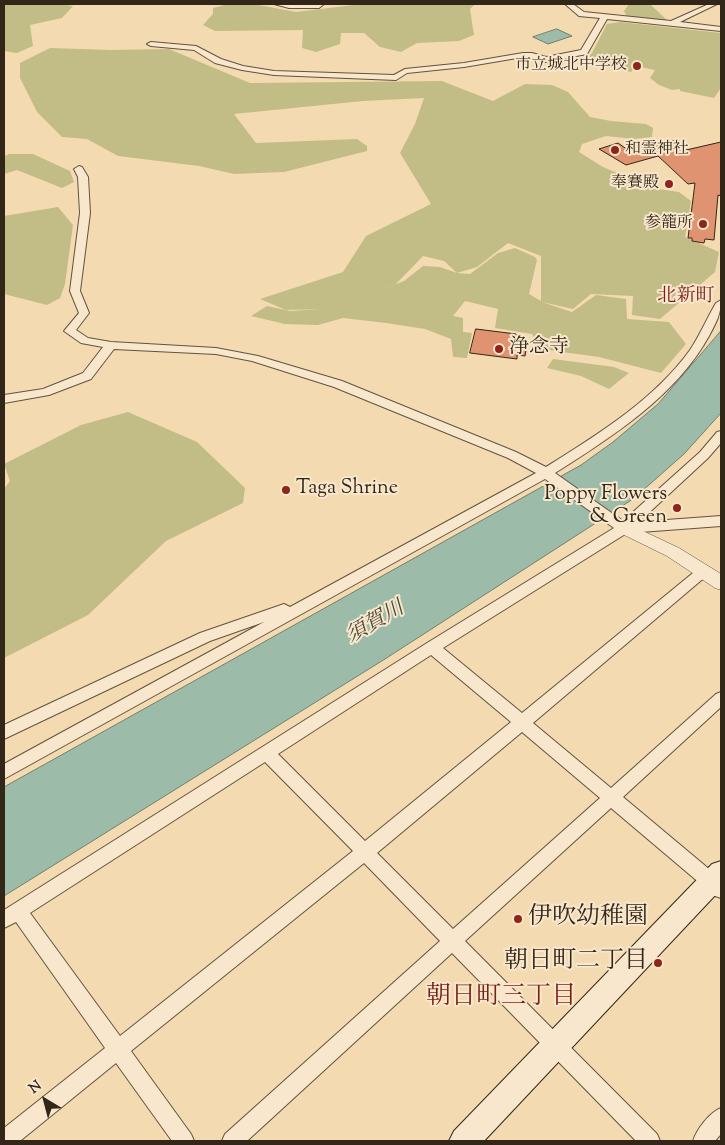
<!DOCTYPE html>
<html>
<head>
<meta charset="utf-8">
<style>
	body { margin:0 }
	#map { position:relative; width:725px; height:1145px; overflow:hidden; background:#f4dab1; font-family:"Sorts Mill Goudy",serif }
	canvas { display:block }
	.frame { position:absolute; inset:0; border:5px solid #322618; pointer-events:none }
	.north { position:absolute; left:20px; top:1075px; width:50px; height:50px; -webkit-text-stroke:4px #f8e7cc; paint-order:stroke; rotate:323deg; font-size:14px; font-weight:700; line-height:20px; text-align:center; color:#322618 }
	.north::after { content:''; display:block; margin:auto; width:18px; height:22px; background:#322618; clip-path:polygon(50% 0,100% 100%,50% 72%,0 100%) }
</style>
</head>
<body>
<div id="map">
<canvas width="725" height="1145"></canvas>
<div class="frame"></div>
<div class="north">N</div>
</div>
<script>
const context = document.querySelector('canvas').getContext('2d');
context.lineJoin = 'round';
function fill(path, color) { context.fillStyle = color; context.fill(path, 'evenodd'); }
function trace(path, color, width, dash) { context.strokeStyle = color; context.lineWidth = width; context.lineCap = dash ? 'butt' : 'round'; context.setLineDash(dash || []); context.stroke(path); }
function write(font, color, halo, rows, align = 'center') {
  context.font = font + ' "Sorts Mill Goudy","Noto Serif JP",serif'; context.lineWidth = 4; context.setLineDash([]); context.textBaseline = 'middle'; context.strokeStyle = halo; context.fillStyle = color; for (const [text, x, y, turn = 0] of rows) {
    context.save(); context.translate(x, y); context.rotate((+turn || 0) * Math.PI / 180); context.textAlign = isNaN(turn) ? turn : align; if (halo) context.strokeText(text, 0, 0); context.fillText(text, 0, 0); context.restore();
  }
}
fill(new Path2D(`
	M4 4H59L73 6 62 18 30 25 33 46 17 53 4 51Z
	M228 4H253L296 12 362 4H475L470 9 474 35 459 41 417 43 401 52 380 47 364 33H341L340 44 316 52 302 48 303 30 215 31 203 25 213 14V8Z
	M629 4H650L668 21 627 17 624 11Z
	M620 22 721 33V88L714 98 680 91V89L672 90 659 85 650 78 655 70 636 66 631 72 582 62 592 53 607 24Z
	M50 48 111 50 169 49 250 83 442 81 493 101 525 84 552 85 568 92 590 117 611 121 646 124 653 128 652 137 634 139 606 136 582 144 579 152 603 167 652 188 679 192 691 201 685 237 719 252 715 272 660 319 632 315 633 296 591 294 573 309 542 302 572 312 596 295 626 299 627 319 669 322 686 344 661 373 599 357 541 349 532 334 495 328 498 309 465 301 453 316 463 318V332L472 333 467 358 453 357 451 339 425 329 386 323 343 318 318 325 285 324 251 316 267 306 290 311 321 309 286 310 260 299 343 272 366 236 431 204 400 153 415 124 424 98 363 101 234 114 256 143 357 139 367 146V151L284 172 234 174 199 166 118 156 87 139 62 137 37 112 20 78V63ZM508 243 541 256V301L529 294 537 260 535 257 515 248 498 253 470 274 457 273 477 267ZM423 256 444 261 457 273 440 267 423 266 404 281 337 307 396 284Z
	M9 154H33L70 171 74 182 62 188 17 170 4 174V156Z
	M58 207 73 225 65 284 60 298 47 305 4 294V216Z
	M553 359 614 367 629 373 609 389 581 376 547 368Z
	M128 412 197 442 245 488 243 503 166 541 88 615 4 658V489L10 481 4 464 81 425Z`), '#c2bd87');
const water = new Path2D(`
	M557 29 572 36 548 44 533 37Z
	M721 331V413L684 454 633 499 385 659 4 896V787L581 465 613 442 658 404Z`);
fill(water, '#9cbba9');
trace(water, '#727f6f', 1);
const building = new Path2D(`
	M679 140 680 145 686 150 721 142V196L718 195 714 240 705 239 704 243 692 241V238H688L695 183 688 184 658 156 626 165 599 149 618 143 628 150Z
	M476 329 516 334V337L522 338 521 343 527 344 525 356 517 355V359L470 353Z`);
fill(building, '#df9370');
trace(building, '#322618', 1);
const minor = new Path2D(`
	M274 4H324L319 8H289Z
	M565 4H573L584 12 671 21 709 4H717L680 22 721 27V31L607 19 587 54 545 62 531 57H523L464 67 407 73 396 80 274 75 242 70 215 63 194 50 151 46 147 44 151 42 196 46 221 59 243 66 274 71 394 75 405 69 464 63 523 53H532L546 57 581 50 600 18 579 16Z
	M79 166 82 167 88 177 90 213 80 291 89 313 76 330 88 338 111 342 216 348 258 356 342 381 516 452 546 467C597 435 654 400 690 350 700 335 707 318 716 303L721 300C721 314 716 323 709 336 676 396 612 437 555 473L623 521 700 452 717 432 721 431V443L708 458 639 522 721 516V526L627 533 443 648 522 713 699 568H709L711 572 533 723 611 788 716 694 721 692V707L623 797 721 879V898L715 896 611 808 465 941 657 1134 660 1141H636L452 953 247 1141H222L225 1134 440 941 364 863 131 1051 191 1134 194 1141H172L116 1063 20 1141H4V1128L105 1048 16 922 4 928V910L427 643 614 528 545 479 4 779V764L264 622 210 641 4 739V725L200 633 284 604 290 607 536 473 508 458 334 387 252 361 216 354 114 349 91 379 49 395 4 403V395L43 389 83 373 103 347 81 343 64 331 79 313 70 291 80 213 78 177 74 169ZM431 655 511 722 365 841 278 754ZM522 732 600 798 453 929 377 853ZM265 762 353 851 120 1036 30 913Z
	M721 1108V1134L715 1141H693C697 1129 709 1113 721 1108Z`);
const tertiary = new Path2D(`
	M624 522 679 548 721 574V590L715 588 667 556 618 532 616 528 618 524Z`);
const secondary = new Path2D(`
	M721 861V889L484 1141H449L454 1131 712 864Z`);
trace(minor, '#62533e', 2);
trace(tertiary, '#62533e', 1);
trace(secondary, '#322618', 2);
fill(minor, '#f8e7cc');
fill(tertiary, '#f8e7cc');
fill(secondary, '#f8e7cc');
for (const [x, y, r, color] of [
	[637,66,5,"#8f2418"],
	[615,150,5,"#8f2418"],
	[669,184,5,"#8f2418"],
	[703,224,5,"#8f2418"],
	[499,349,5,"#8f2418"],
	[286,490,5,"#8f2418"],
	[677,508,5,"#8f2418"],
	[518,919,5,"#8f2418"],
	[658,963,5,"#8f2418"]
]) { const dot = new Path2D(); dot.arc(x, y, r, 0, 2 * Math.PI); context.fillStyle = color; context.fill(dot); trace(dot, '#f8e7cc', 2); }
write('16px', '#322618', '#f8e7cc', [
	["市立城北中学校",627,66],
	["和霊神社",625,150,"left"],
	["奉賽殿",659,184],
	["参籠所",693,224]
], 'right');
write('19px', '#7a1f14', '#f8e7cc', [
	["北新町",686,298]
]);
write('20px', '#322618', '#f8e7cc', [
	["浄念寺",509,349],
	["Taga Shrine",296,490],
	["Poppy Flowers",667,496,"right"],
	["& Green",667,519,"right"]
], 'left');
write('italic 21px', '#4c4b3c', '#f8e7cc', [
	["須賀川",376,624,-30]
]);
write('24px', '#322618', '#f8e7cc', [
	["伊吹幼稚園",528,919],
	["朝日町二丁目",648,963,"right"]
], 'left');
write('25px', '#7a1f14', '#f8e7cc', [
	["朝日町三丁目",501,999]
]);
</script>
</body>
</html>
